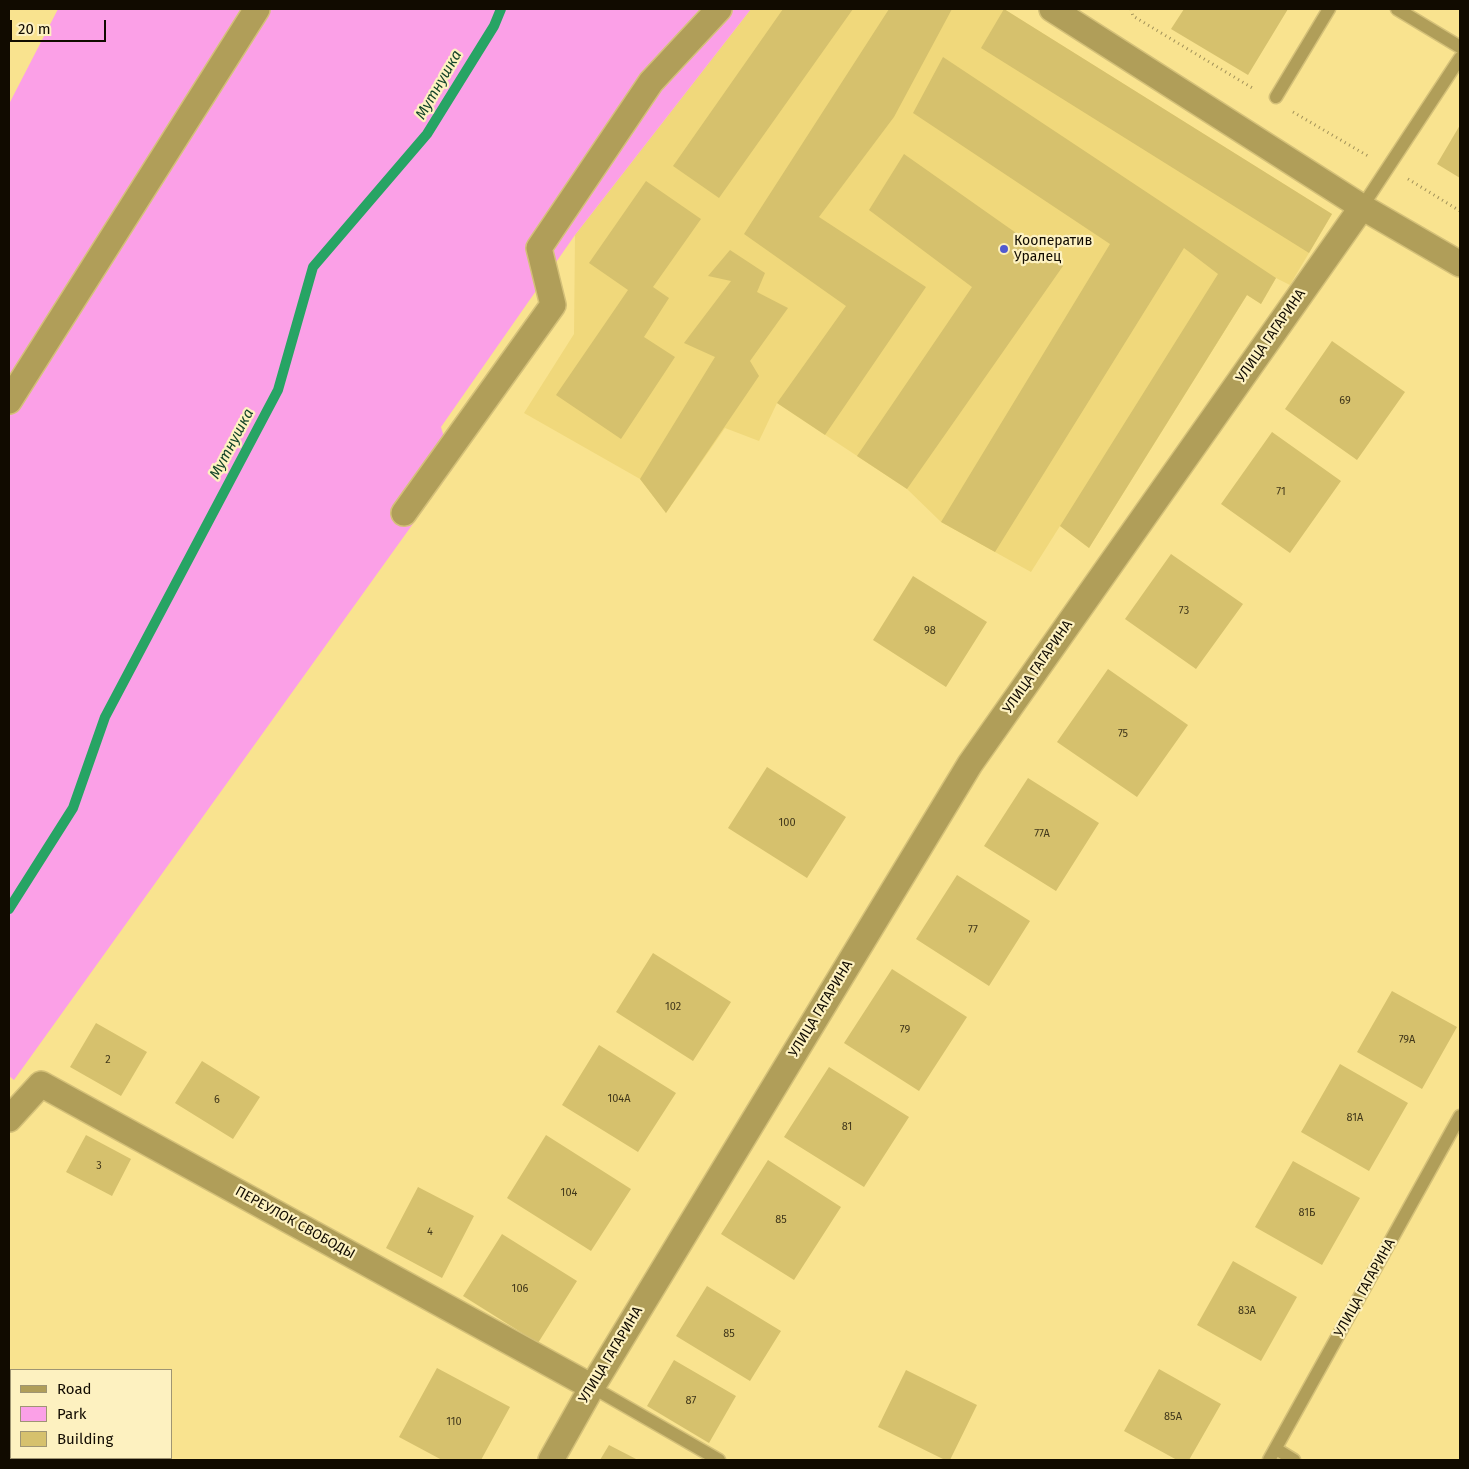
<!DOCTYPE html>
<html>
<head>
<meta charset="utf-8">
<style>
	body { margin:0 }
	#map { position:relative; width:1469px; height:1469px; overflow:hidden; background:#f9e38f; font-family:"Fira Sans",sans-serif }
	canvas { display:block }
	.frame { position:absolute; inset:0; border:10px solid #110b00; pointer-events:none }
	.legend { position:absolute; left:10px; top:1369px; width:162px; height:90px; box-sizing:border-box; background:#fdf1c0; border:1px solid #9f9573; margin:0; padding:6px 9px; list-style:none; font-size:15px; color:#110b00 }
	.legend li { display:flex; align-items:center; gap:10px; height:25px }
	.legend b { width:25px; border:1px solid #9f9573 }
	.scale { position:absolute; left:10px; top:20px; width:96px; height:22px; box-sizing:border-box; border:2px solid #110b00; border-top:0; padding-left:6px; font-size:15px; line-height:18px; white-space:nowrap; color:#110b00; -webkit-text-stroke:4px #fdf1c0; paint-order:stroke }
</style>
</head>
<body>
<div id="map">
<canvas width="1469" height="1469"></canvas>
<div class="frame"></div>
<ul class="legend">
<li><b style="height:6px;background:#b09e59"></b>Road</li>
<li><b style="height:14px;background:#fba0e7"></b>Park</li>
<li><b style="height:14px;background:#d6c16d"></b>Building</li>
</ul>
<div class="scale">20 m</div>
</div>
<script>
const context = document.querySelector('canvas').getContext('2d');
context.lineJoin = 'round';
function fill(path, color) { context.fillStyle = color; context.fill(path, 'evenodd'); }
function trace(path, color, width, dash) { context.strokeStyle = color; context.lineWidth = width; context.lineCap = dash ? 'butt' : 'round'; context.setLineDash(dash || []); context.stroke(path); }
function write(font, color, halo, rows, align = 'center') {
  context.font = font + ' "Fira Sans",sans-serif'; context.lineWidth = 4.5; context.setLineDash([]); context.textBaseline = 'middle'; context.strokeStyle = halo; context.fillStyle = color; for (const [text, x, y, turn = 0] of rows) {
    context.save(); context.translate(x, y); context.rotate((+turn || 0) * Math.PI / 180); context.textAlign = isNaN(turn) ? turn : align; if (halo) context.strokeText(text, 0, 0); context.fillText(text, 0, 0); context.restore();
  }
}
fill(new Path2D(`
	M751 9H1004L1332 214 1290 285 1276 278 1261 304 1247 295 1089 548 1060 526 1031 572 941 522 907 489 777 403 759 441 725 428 666 513 640 479 524 413 574 334 575 235Z`), '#f0d87b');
fill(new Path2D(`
	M58 9H751L575 235 441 427 453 468 14 1080 9 1076V104Z`), '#fba0e7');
trace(new Path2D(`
	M9 909 73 808 105 717 278 390 313 267 427 134 494 26 501 9`), '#27a464', 10);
fill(new Path2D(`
	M783 9H853L719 198 673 166Z
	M889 9H952L894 117 819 217 926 287 825 435 777 403 846 306 744 234Z
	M1004 9 1332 214 1309 253 981 48Z
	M1184 9H1288L1248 75 1171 29Z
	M943 57 1276 278 1261 304 1247 295 1089 548 1060 526 1218 274 1184 248 995 552 941 522 1110 244 913 113Z
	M1460 125V178L1437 164Z
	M904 154 1063 266 907 489 857 456 972 287 869 210Z
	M646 181 701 219 653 287 669 298 644 337 675 357 621 439 556 395 628 290 589 263Z
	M730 250 765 273 757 292 788 308 750 361 759 376 666 513 640 479 715 357 684 343 731 281 708 276Z
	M1332 341 1405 392 1357 460 1285 409Z
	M1272 432 1341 481 1290 553 1221 504Z
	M1171 554 1243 604 1196 669 1125 619Z
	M913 576 987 622 946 687 873 640Z
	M1108 669 1188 725 1137 797 1057 742Z
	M767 767 846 817 807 878 728 828Z
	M1028 778 1099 823 1056 891 984 846Z
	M957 875 1030 921 989 986 916 939Z
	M653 953 731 1002 693 1061 616 1012Z
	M892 969 967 1017 919 1091 844 1043Z
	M1392 991 1457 1027 1422 1089 1357 1052Z
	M96 1023 147 1052 121 1096 70 1067Z
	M599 1045 676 1093 638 1152 562 1105Z
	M202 1061 260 1097 233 1139 175 1103Z
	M1340 1064 1408 1103 1369 1171 1301 1132Z
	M829 1067 909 1117 864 1187 784 1137Z
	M86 1135 131 1159 112 1196 66 1172Z
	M546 1135 631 1189 591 1251 507 1198Z
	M768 1160 841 1207 794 1280 721 1234Z
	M1293 1161 1360 1198 1322 1265 1255 1227Z
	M418 1187 474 1216 442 1278 386 1248Z
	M502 1234 577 1281 538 1343 463 1296Z
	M1233 1261 1297 1297 1261 1361 1197 1325Z
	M707 1286 781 1331 750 1381 676 1336Z
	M674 1360 736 1396 709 1443 647 1406Z
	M437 1368 510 1407 481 1460H442L399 1437Z
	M1159 1369 1221 1404 1189 1460H1177L1124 1431Z
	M906 1370 977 1405 950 1460H945L878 1427Z
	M609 1445 638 1460H600Z`), '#d6c16d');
const lane = new Path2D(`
	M1397 9 1460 47
	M1276 97 1329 9
	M1362 207 1460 58
	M592 1387 719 1460
	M1276 1449 1294 1460
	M1269 1460 1460 1116`);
const street = new Path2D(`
	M1052 9 1362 207 1460 264
	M9 401 257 9
	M404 513 553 305 539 248 651 82 719 9
	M9 1119 41 1084 592 1387
	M551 1460 592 1387 970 764 1362 207`);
trace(lane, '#d4c078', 15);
trace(street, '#d4c078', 28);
trace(new Path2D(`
	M1131 9 1133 16 1254 89
	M1293 112 1368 156
	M1408 179 1460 211`), '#a19159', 3, [1, 4]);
trace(lane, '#b09e59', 12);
trace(street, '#b09e59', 25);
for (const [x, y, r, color] of [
	[1004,249,5,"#515ad0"]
]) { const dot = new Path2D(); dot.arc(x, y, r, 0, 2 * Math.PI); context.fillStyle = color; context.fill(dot); trace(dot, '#fdf1c0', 2); }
write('11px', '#42381b', null, [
	["69",1345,401],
	["71",1281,492],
	["73",1184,611],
	["98",930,631],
	["75",1123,734],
	["100",787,823],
	["77А",1042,834],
	["77",973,930],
	["102",673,1007],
	["79",905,1030],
	["79А",1407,1040],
	["2",108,1060],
	["104А",619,1099],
	["6",217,1100],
	["81А",1355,1118],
	["81",847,1127],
	["3",99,1166],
	["104",569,1193],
	["81Б",1307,1213],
	["85",781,1220],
	["4",430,1232],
	["106",520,1289],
	["83А",1247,1311],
	["85",729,1334],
	["87",691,1401],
	["85А",1173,1417],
	["110",454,1422]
]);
write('14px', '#110b00', '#fdf1c0', [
	["Кооператив",1014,241],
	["Уралец",1014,257]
], 'left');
write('14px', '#110b00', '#fdf1c0', [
	["УЛИЦА ГАГАРИНА",1271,336,-55],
	["УЛИЦА ГАГАРИНА",1038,667,-55],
	["УЛИЦА ГАГАРИНА",821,1009,-59],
	["ПЕРЕУЛОК СВОБОДЫ",295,1223,29],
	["УЛИЦА ГАГАРИНА",1365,1288,-61],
	["УЛИЦА ГАГАРИНА",611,1355,-59]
]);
write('italic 15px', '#144429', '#fdf1c0', [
	["Мутнушка",439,85,-60],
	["Мутнушка",232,444,-62]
]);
</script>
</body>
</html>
